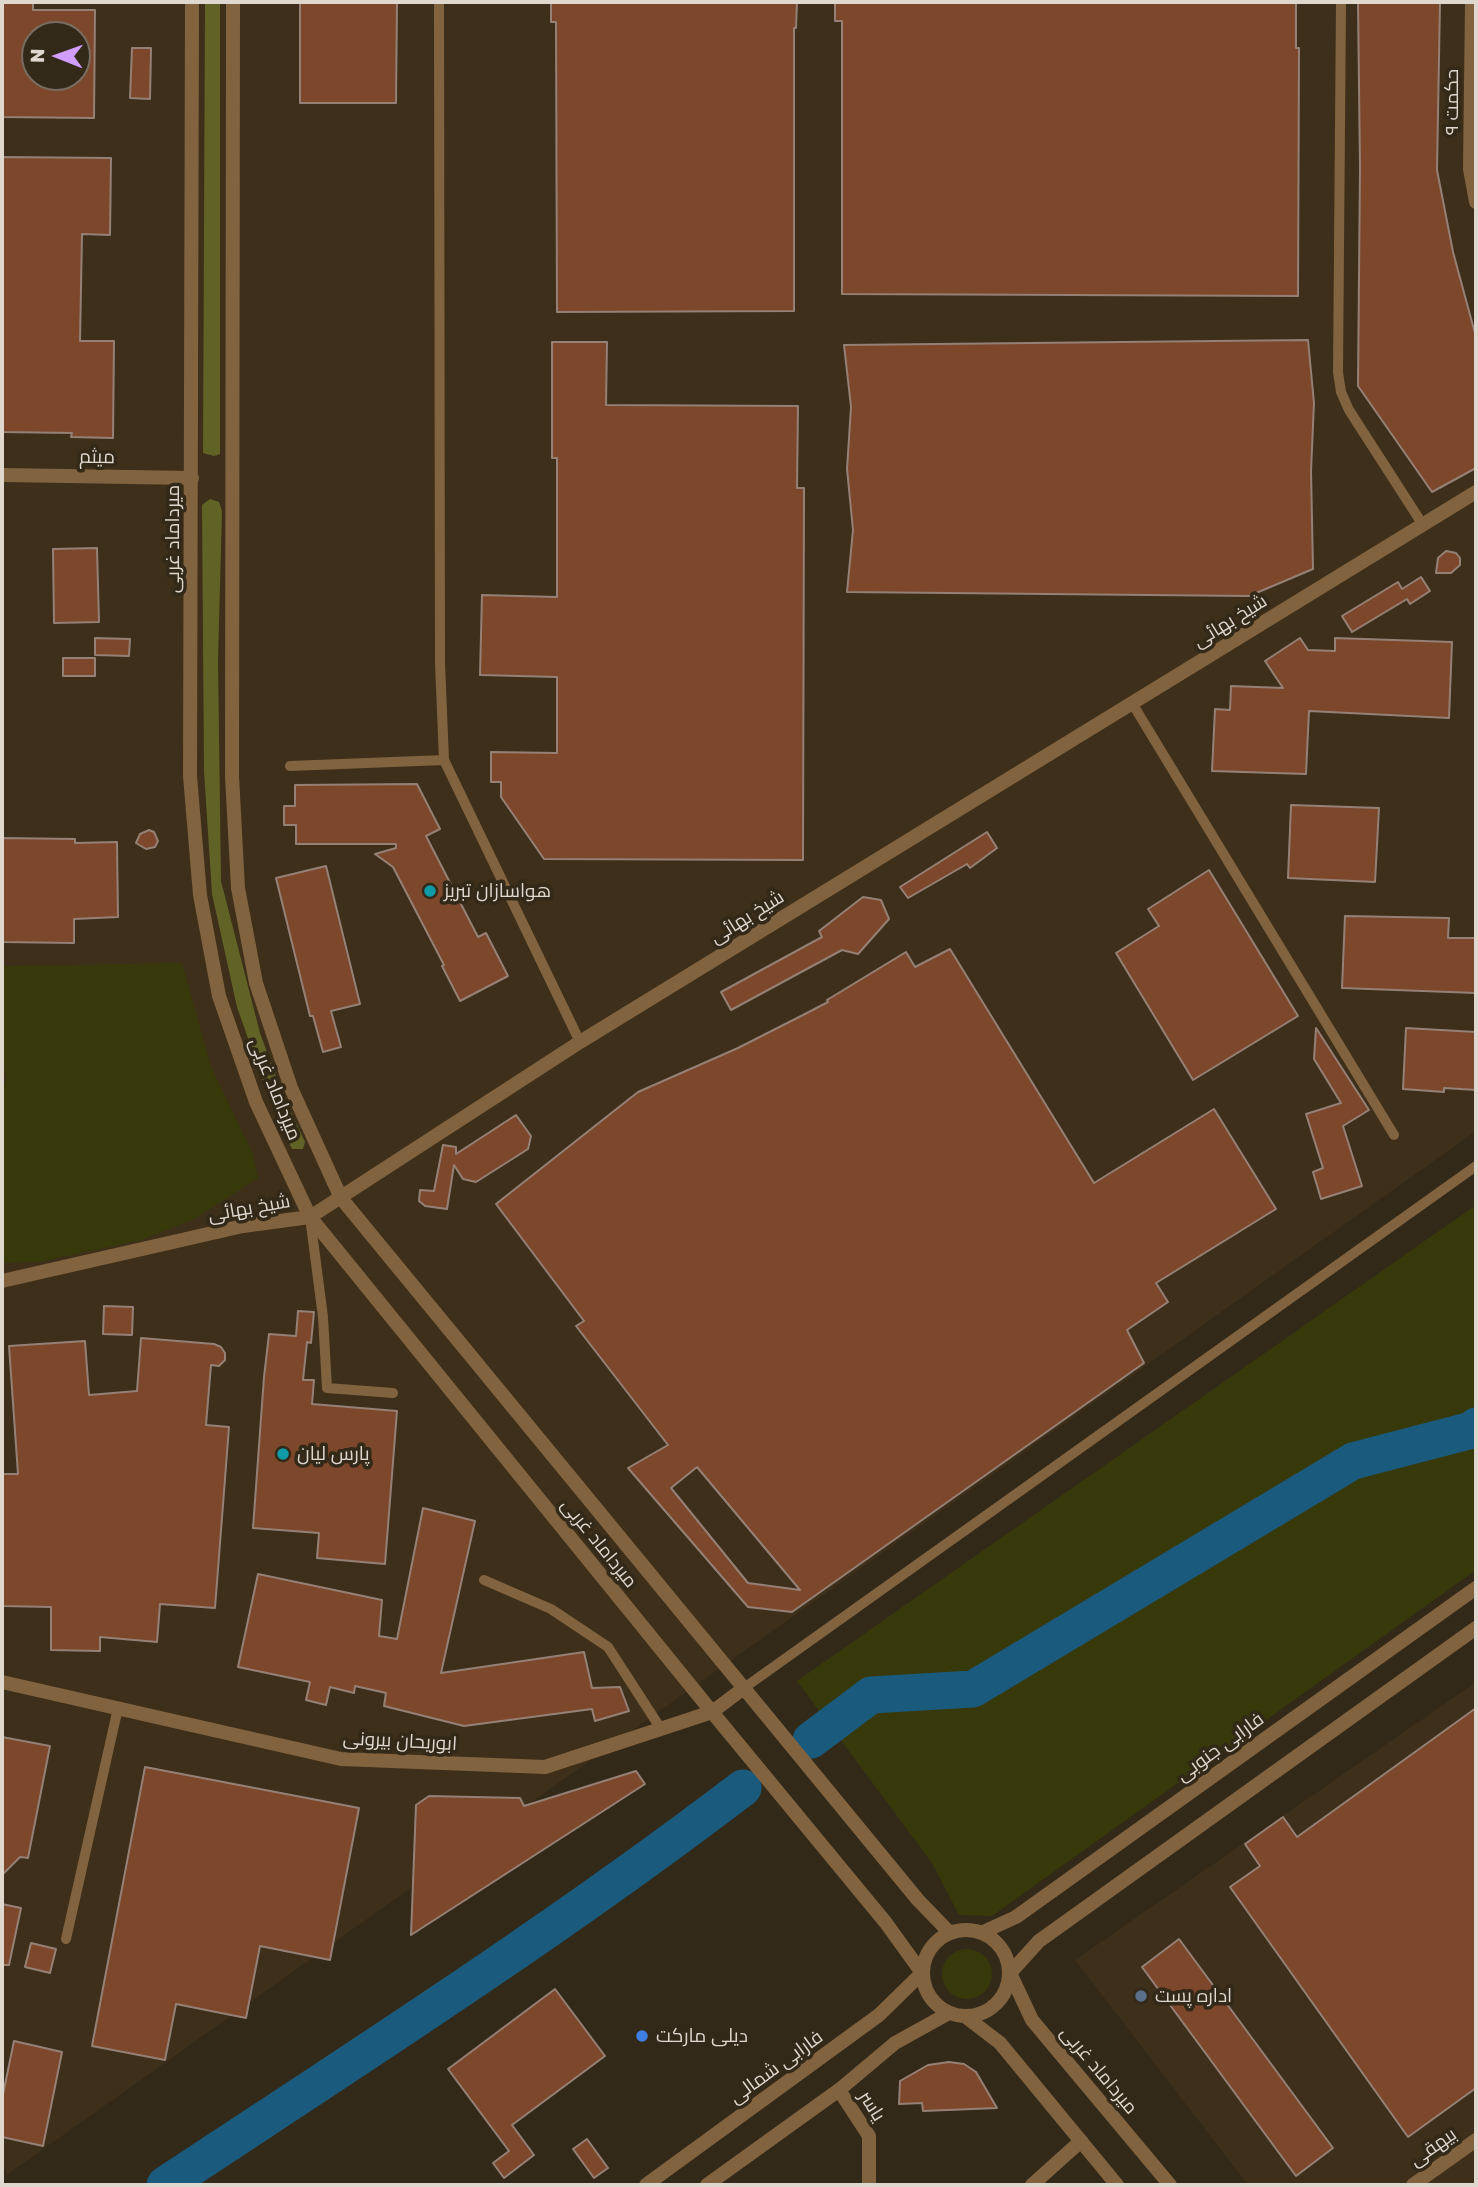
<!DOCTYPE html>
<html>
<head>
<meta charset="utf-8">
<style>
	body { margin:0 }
	#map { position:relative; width:1478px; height:2187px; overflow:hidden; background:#332919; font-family:"Golos Text",sans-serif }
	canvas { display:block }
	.frame { position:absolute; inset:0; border:4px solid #dfd8cf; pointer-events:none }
	.north { position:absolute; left:21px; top:21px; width:70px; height:70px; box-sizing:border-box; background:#332919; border:2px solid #786f62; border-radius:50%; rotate:271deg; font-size:19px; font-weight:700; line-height:28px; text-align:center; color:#dfd8cf }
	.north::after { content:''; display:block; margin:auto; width:24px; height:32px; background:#d19dfe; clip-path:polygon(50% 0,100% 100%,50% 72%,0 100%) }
</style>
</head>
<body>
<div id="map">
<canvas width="1478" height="2187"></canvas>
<div class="frame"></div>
<div class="north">N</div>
</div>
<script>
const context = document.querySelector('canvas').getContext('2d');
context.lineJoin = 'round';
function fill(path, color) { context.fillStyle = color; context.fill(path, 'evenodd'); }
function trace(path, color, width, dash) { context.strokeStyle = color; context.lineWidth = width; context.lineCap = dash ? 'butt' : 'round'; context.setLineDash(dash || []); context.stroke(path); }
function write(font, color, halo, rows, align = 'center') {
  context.font = font + ' "Golos Text",Cairo,sans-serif'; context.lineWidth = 7; context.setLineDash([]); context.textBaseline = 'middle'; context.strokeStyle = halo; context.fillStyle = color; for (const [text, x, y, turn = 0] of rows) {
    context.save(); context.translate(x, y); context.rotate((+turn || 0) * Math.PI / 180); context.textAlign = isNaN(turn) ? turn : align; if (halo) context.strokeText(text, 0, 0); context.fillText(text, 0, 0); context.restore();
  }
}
fill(new Path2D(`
	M2 2H1476V1131L7 2175 2 2164ZM35 35H77V77H35Z
	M1476 1682V2185H1248L1075 1960Z`), '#3d2f19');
fill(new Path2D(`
	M182 963 211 1067 253 1154 258 1178 194 1219 141 1240 39 1262 2 1263V1091L7 1077 2 1067V966Z
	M1476 1205V1570L992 1916 959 1915 932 1863 797 1681Z
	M942 1974a25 25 0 1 1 50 0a25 25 0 1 1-50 0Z`), '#37390a');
fill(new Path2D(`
	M205 2H220V454L214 456 203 453Z
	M210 499 219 502 222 511 218 661 221 881 260 1033 279 1085 305 1142 303 1149H292L271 1104 237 1007 212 894 204 771 202 505Z`), '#606325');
trace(new Path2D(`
	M811 1740 871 1695 973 1689 1353 1461 1472 1430 1476 1426
	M165 2185C360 2056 557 1930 743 1788`), '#1a5a7c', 37);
const building = new Path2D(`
	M2 2H33V10H95L94 118 2 117ZM35 35H77V77H35Z
	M300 2H397L396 103H300Z
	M551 2H797L796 28H794V311L557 312 556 22H551Z
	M835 2H1296V48H1299L1298 296 842 294V21H835Z
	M1358 2H1440L1437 170 1453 252 1476 337V468L1432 492 1358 386 1360 168Z
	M132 48H151L150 99 130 98Z
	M2 157 111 158 110 235 82 234 80 341H114L113 438 71 437 72 433 2 432Z
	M1308 340 1314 403 1311 471 1313 569 1249 596 847 592 853 530 847 469 851 407 844 345Z
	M552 342H607L606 405 798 406 797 488H804L803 860 544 859 501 797V782H491V752L557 753V677L480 675 482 595 557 597V458H552Z
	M97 548 99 622 54 623 53 549Z
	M1446 551 1456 553 1460 558V565L1451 573H1436L1438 558Z
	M1421 577 1430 591 1410 604 1407 599 1352 632 1342 616 1398 582 1402 589Z
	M95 638 130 639 129 656 95 655Z
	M1300 638 1308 650 1335 651V638L1452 642 1449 718 1309 711 1306 774 1212 771 1215 709 1230 710 1231 686 1283 688 1265 661Z
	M63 658H95V676H63Z
	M417 784 440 829 426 836 478 937 486 933 508 976 460 1001 442 966 444 965 393 867 375 854 396 848V844H296V825H284V806H295V785Z
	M1291 805 1379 808 1375 882 1288 878Z
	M149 830 154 832 158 841 155 847 146 849 136 843 140 834Z
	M987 832 997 848 970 868 967 864 908 898 900 887Z
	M2 838 75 839V843L117 842 118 917 74 919V943L2 942Z
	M326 866 360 1004 331 1011 341 1047 323 1052 313 1016H310L276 878Z
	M1209 870 1298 1016 1193 1080 1116 953 1159 926 1148 909Z
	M863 897 881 900 889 919 858 954 842 950 731 1010 721 992 822 937 819 931Z
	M1345 916 1449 918 1448 938H1476V993L1342 988Z
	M950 949 1094 1183 1214 1109 1276 1209 1156 1283 1168 1302 1127 1330 1144 1363 792 1612 748 1607 628 1468 668 1445 576 1326 584 1321 496 1204 638 1092 738 1048 803 1015 828 1002 827 1000 906 952 915 967ZM697 1467 800 1590 748 1583 671 1488Z
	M1316 1028 1369 1110 1343 1126 1362 1186 1321 1199 1313 1172 1323 1168 1306 1114 1341 1103 1314 1059Z
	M1406 1028 1476 1032V1090L1444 1088V1092L1403 1089Z
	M516 1115 531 1136 528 1149 476 1182 463 1179 454 1165 447 1209 425 1206 419 1201 420 1190 434 1191 443 1145 456 1147V1154Z
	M104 1306 133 1307 132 1335 103 1334Z
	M298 1311 314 1312 311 1343 307 1342 303 1380H314L312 1404 397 1411 385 1564 317 1558 319 1533 253 1528 264 1377 269 1334 296 1336Z
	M141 1338 214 1344 221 1347 225 1353V1360L219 1366 211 1365 206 1425 229 1427 215 1608 160 1604 157 1642 100 1637V1651L51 1650V1607L2 1606V1474H18L9 1346 85 1341 89 1395 137 1391Z
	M423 1508 475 1521 441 1673 584 1652 592 1688 620 1687 629 1711 595 1721 592 1709 464 1726 384 1706 386 1693 355 1686 354 1693 330 1687 326 1705 306 1700 310 1682 238 1667 258 1574 382 1600 379 1636 397 1639Z
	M1476 1708V2088L1408 2137 1230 1887 1260 1866 1245 1844 1283 1817 1297 1837Z
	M2 1737 50 1746 28 1858 20 1857 2 1875Z
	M145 1767 359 1808 330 1960 260 1946 246 2018 176 2004 165 2060 92 2046Z
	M636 1771 645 1784 411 1935 416 1805 429 1796 520 1798 524 1806Z
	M2 1904 21 1908 9 1965H2Z
	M1179 1939 1333 2148 1296 2176 1142 1967Z
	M31 1943 56 1949 50 1973 25 1967Z
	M555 1989 605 2056 512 2125 534 2155 504 2178 493 2163 509 2151 448 2069Z
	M14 2041 62 2052 43 2146 2 2137V2099Z
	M949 2062 964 2064 976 2072 997 2108 923 2111 922 2103 899 2104 900 2081 928 2065Z
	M587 2139 608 2168 594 2178 573 2149Z`);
fill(building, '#7c472b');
trace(building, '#958076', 2);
trace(new Path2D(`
	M439 2 440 663 444 760 580 1042
	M1341 2 1338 372 1341 392 1349 410 1423 525
	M1132 703 1394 1135
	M290 766 444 760
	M310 1217 323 1317 327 1388 393 1393
	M484 1580 551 1609 608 1647 661 1729
	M744 1688 1476 1166
	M66 1939 118 1708`), '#82633f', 10);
trace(new Path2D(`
	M2 475 192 478
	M839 2090 869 2136V2185
	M1032 2185 1081 2141`), '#82633f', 14);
trace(new Path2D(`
	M192 2 190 776 200 895 219 996 256 1102 310 1217 712 1712 886 1923 922 1973 879 2015 646 2185
	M233 2 232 776 238 888 256 983 291 1088 341 1198 918 1900 949 1932
	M1472 2 1470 169 1476 202
	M2 1281 243 1226 310 1217 580 1042 1476 492
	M2 1682 341 1759 545 1767 712 1712 744 1688
	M923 1973a43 43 0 1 1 86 0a43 43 0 1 1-86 0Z
	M983 1932 1016 1917 1476 1588
	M966 2017 1000 2043 1117 2185
	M707 2185 839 2090 895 2043 949 2013
	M1170 2185 1032 2020 1010 1973 1039 1941 1476 1628
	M1413 2185 1476 2140`), '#82633f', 14);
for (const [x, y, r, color] of [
	[430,891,7,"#0f9aa8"],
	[283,1454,7,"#0f9aa8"],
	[1141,1996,7,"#5c6f8a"],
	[642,2036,7,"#3f7fe0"]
]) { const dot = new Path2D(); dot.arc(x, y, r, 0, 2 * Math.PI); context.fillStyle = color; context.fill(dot); trace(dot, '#332919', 2.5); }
write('19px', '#dfd8cf', '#332919', [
	["حکمت ۹",1452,102,-90],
	["میثم",97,457,1],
	["میرداماد غربی",173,539,-90],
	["شیخ بهائی",1230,621,-32],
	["شیخ بهائی",747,917,-32],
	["میرداماد غربی",275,1089,68],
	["شیخ بهائی",249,1208,-10],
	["میرداماد غربی",599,1543,51],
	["ابوریحان بیرونی",400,1741,3],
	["فارابی جنوبی",1220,1747,-36],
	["فارابی شمالی",776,2067,-36],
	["میرداماد غربی",1099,2070,50],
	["یاسر",872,2106,58],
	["بیهقی",1433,2147,-35]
]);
write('19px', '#dfd8cf', '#332919', [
	["هواسازان تبریز",444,891],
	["پارس لیان",297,1454],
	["اداره پست",1155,1996],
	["دیلی مارکت",656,2036]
], 'left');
</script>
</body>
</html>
